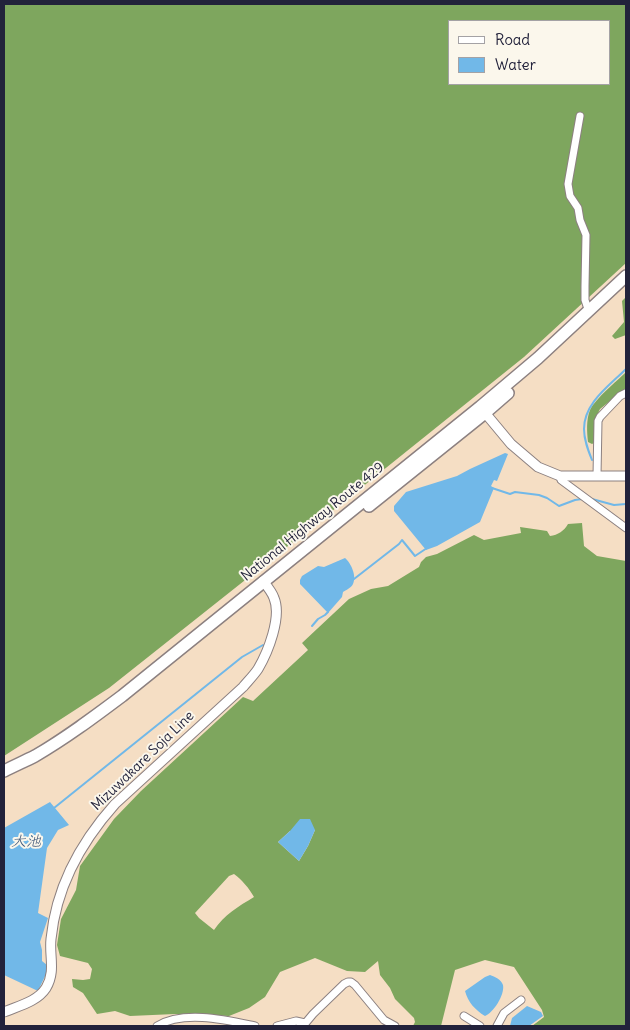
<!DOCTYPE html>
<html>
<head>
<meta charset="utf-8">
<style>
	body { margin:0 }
	#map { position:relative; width:630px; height:1030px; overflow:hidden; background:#f5dec4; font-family:Delius,sans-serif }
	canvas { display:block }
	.frame { position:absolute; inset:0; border:5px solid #22223b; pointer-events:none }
	.legend { position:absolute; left:448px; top:20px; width:162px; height:65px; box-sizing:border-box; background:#fbf7ec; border:1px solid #a4a2a5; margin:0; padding:6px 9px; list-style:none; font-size:15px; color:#22223b }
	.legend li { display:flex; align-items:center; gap:10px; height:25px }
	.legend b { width:25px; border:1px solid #a4a2a5 }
</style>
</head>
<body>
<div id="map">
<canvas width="630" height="1030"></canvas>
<div class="frame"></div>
<ul class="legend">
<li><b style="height:6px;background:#fff"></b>Road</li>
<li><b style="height:14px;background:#71b8e8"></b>Water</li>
</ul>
</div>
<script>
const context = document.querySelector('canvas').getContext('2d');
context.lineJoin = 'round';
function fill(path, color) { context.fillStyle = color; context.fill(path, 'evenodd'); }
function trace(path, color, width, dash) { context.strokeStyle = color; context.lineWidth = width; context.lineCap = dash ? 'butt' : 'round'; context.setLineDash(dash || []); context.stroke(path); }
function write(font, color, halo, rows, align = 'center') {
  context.font = font + ' Delius,"Klee One",sans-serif'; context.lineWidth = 4; context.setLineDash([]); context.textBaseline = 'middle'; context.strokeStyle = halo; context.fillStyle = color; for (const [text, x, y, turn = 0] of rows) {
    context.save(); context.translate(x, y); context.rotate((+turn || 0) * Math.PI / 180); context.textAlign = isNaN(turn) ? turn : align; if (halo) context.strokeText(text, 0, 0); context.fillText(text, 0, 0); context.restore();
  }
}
fill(new Path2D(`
	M4 4H626V263L524 357 346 500 109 688 4 756ZM449 21H609V84H449Z
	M626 297V335L615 339 612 336 624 322 622 301Z
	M626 372V388L600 409 595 419 594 443 592 444 588 442C587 432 586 420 590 410 596 398 616 382 626 372Z
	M582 523 584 546 597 556 626 561V1026H532L544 1017 542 1010 514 967 485 960 455 970 441 1026H413L415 1022 414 1018 395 999 390 988 380 975 378 961 365 972 347 971 315 958 280 972 265 997 249 1008 229 1016 175 1014 130 1016 115 1011 97 1014 83 993 73 987 72 979 83 980 90 979 92 969 88 963 60 956 57 945 61 919 76 890 80 866 114 819 141 791 243 697 253 701 308 650 302 643 349 599 371 589 388 586 419 567 421 562 426 557 437 554 474 535 484 540 521 533 520 527 547 531 550 536C558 535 564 531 568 524ZM315 830 308 846 299 861 278 842 290 831ZM234 874C242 880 249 888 254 897 239 906 224 915 214 930L199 918 195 913 229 876Z`), '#7ea65e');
fill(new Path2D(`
	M505 453 508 454 497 481 494 480 491 486 494 488 480 522 437 546 426 550 394 511V506L406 492 457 476 470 469Z
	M345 558C351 563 357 576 353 584 351 588 346 590 343 592L342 597 328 613 300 584V580L302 576 318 566 324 567Z
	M50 802 69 825 58 830 47 848 38 913 48 918 40 942 42 950V961L47 965V972L38 991 4 975V828Z
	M300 819H310L315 830 308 846 299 861 278 842 290 831Z
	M490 975C495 977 501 979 503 985 505 995 493 1013 485 1016 475 1010 468 1002 465 991L485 977Z
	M527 1006 541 1012 543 1016 529 1026H510L512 1018Z`), '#71b8e8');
trace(new Path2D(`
	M592 460C588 450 584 440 584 429 584 403 609 386 626 369
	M492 488 510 494 515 492 539 495 547 498 559 506 575 500 582 499
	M592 499 614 505 626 504
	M354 579 399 544 402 540 415 556 427 548
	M312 626 318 619 325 615 328 612
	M54 808 242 657 263 645`), '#71b8e8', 2);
const minor = new Path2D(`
	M580 116 568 184 570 196 578 208 580 220 586 235 585 286V300L589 312
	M560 476 561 480 626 528
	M597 476 598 421 600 417 620 396 626 393
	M464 1016 480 1026
	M157 1026C184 1010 226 1020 255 1026
	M277 1026 296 1021 305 1023
	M303 1026 313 1014 344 984 348 982H351L355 985 384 1020 395 1026
	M497 1026 504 1013 521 1000`);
const tertiary = new Path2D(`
	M481 408 511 444 538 467 560 476H626`);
const secondary = new Path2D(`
	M4 1012C18 1006 37 1002 46 988 56 971 49 956 51 939 56 888 81 842 115 804L243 687C248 681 254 675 258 669 268 652 282 617 274 598 272 592 267 586 263 581`);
const trunk = new Path2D(`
	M369 506 485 413 508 393
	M4 771C14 766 25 761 35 756 66 738 94 717 122 696L480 407 538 358 626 276`);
trace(minor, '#8c8080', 9);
trace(tertiary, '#8c8080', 11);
trace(secondary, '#8c8080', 11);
trace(trunk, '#8c8080', 14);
trace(minor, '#fff', 7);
trace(tertiary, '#fff', 9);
trace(secondary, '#fff', 9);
trace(trunk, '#fff', 11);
write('14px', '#22223b', '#fbf7ec', [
	["National Highway Route 429",313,522,-39],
	["Mizuwakare Soja Line",143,761,-44]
]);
write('italic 15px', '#3e5678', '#fbf7ec', [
	["大池",26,842]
]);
</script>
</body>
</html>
